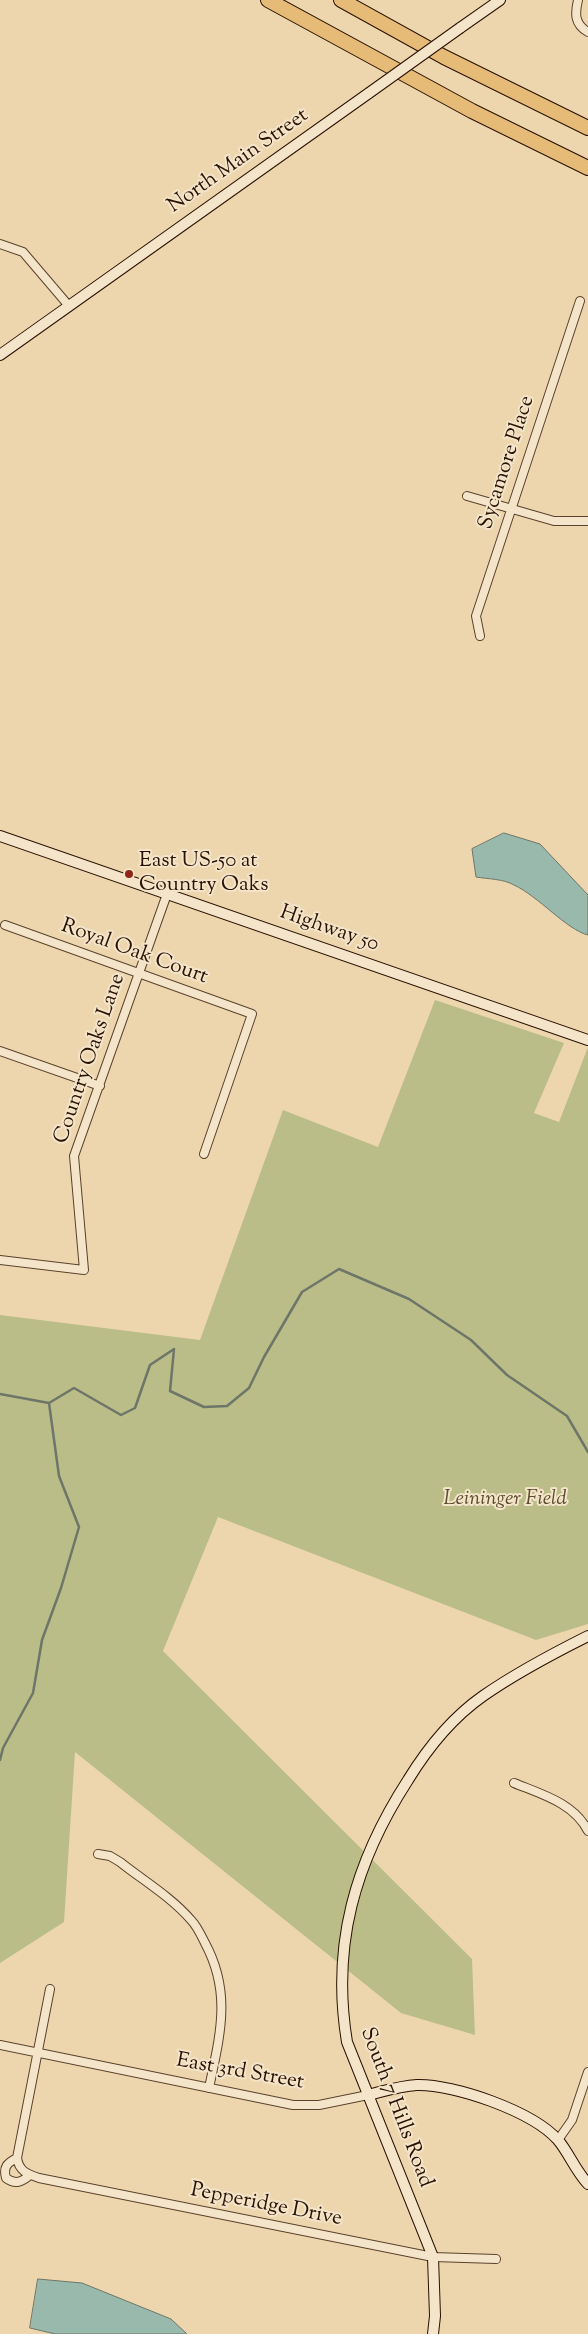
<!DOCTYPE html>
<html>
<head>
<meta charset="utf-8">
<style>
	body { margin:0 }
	canvas { display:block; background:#edd6ae }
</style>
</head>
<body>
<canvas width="588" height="2334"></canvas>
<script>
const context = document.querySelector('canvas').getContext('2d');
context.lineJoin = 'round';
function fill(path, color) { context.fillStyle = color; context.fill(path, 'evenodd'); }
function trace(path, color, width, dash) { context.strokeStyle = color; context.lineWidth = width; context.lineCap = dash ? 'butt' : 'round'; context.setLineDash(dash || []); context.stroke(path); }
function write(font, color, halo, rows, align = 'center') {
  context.font = font + ' "Sorts Mill Goudy",serif'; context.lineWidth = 4; context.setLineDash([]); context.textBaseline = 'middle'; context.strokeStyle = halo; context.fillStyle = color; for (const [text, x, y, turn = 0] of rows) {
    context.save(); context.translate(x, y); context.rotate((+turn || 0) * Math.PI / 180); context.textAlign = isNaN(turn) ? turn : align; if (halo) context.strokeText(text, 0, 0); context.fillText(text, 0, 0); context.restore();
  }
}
fill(new Path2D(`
	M435 1000 564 1043 534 1113 559 1122 588 1047V1624L536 1640 218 1517 163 1651 472 1959 475 2035 401 2013 75 1752 64 1922 0 1963V1315L200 1340 283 1110 378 1147Z`), '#bbbd88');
const water = new Path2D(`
	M504 833 540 844 588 895V935C567 930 538 896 514 885 504 879 488 879 476 877L472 849Z
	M38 2279 82 2283 171 2319 187 2334H55L30 2328Z`);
fill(water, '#99b9ad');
trace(water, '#6d7668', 1);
trace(new Path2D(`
	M0 1394 49 1403
	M49 1403 74 1388 121 1415 135 1408 150 1365 174 1349 170 1391 204 1407 227 1406 249 1388 264 1357 302 1292 339 1269 409 1299 471 1340 507 1375 567 1416 588 1452
	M0 1760 3 1748 33 1693 42 1640 61 1588 79 1527 59 1476 49 1403`), '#6d7668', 2.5);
const street = new Path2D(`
	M578 0C575 13 574 24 588 32
	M0 244 23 252 69 306
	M467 496 554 521H588
	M480 636 476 616 580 301
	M5 925 252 1014 204 1154
	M0 1051 100 1086
	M0 1260 84 1270 74 1156 167 894
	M514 1783C541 1794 574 1803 588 1831
	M98 1854 110 1856 120 1862C144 1881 171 1897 191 1920 197 1926 201 1935 205 1943 232 1993 220 2035 209 2088
	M50 1989 17 2158C19 2171 27 2174 39 2178L433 2257 496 2259
	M0 2045 293 2105H319L368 2095
	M558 2140 572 2120 588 2072
	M17 2158C7 2163 3 2167 6 2178 15 2185 22 2182 30 2175`);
const secondary = new Path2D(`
	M460 28 500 0
	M0 355 369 93
	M0 836 588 1040
	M368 2095C384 2091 400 2086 417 2085 454 2084 532 2111 558 2140 569 2153 575 2170 588 2184
	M433 2334 435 2316 433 2257 347 2042C331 1945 355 1862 408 1780 427 1749 453 1717 483 1696 516 1673 552 1654 588 1636`);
const highway = new Path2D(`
	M268 0 472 111 588 168
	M341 0 444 57 588 128`);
trace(street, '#5b422c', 10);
trace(secondary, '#2a1100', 12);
trace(highway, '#2a1100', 16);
trace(street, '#f3e4ca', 8);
trace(secondary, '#f3e4ca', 10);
trace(highway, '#e6bb77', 14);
const secondaryBridge = new Path2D(`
	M369 93 460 28`);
trace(secondaryBridge, '#2a1100', 12, []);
trace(secondaryBridge, '#f3e4ca', 10);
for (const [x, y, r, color] of [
	[129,874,5,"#8f2418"]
]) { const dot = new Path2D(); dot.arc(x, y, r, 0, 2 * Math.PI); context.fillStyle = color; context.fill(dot); trace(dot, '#f3e4ca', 2); }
write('21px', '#2a1100', '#f3e4ca', [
	["North Main Street",239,162,-35],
	["Sycamore Place",508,463,-72],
	["Highway 50",329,930,19],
	["Royal Oak Court",134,953,20],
	["Country Oaks Lane",91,1059,-71],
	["East 3rd Street",240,2073,10],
	["South 7 Hills Road",395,2108,69],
	["Pepperidge Drive",266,2206,11]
]);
write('21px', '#2a1100', '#f3e4ca', [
	["East US-50 at",139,862],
	["Country Oaks",139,886]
], 'left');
write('italic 21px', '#5d4d30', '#f3e4ca', [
	["Leininger Field",505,1500]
]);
</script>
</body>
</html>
